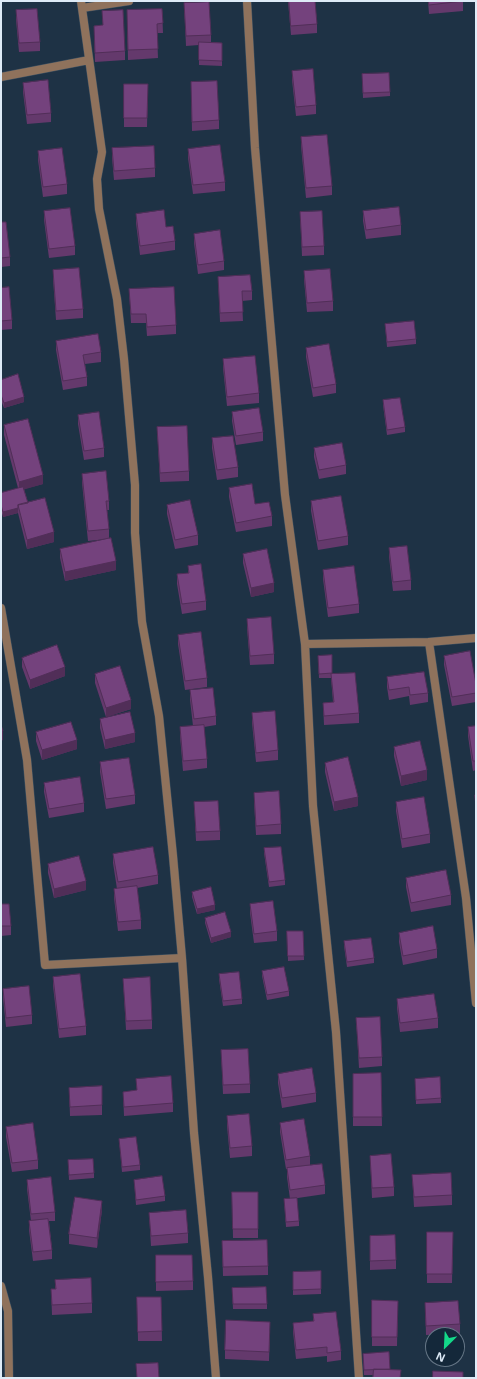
<!DOCTYPE html>
<html>
<head>
<meta charset="utf-8">
<style>
	body { margin:0 }
	#map { position:relative; width:477px; height:1379px; overflow:hidden; background:#1e3245; font-family:"Open Sans",sans-serif }
	canvas { display:block }
	.frame { position:absolute; inset:0; border:2px solid #deebf7; pointer-events:none }
	.north { position:absolute; left:425px; top:1327px; width:40px; height:40px; box-sizing:border-box; background:#14283a; border:1px solid #657686; border-radius:50%; rotate:204deg; font-size:11px; font-weight:700; line-height:16px; text-align:center; color:#deebf7 }
	.north::after { content:''; display:block; margin:auto; width:14px; height:18px; background:#13d989; clip-path:polygon(50% 0,100% 100%,50% 72%,0 100%) }
</style>
</head>
<body>
<div id="map">
<canvas width="477" height="1379"></canvas>
<div class="frame"></div>
<div class="north">N</div>
</div>
<script>
const context = document.querySelector('canvas').getContext('2d');
context.lineJoin = 'round';
function trace(path, color, width, dash) { context.strokeStyle = color; context.lineWidth = width; context.lineCap = dash ? 'butt' : 'round'; context.setLineDash(dash || []); context.stroke(path); }
function fill(path, color) { context.fillStyle = color; context.fill(path, 'evenodd'); }
const street = new Path2D(`
	M81 1 102 152 97 179 99 209 117 299 124 359 135 485V533L142 622 159 716 173 856 182 958 194 1133 208 1277 216 1378
	M247 1 255 148 285 495 305 644 313 806 336 1032 359 1378
	M82 8 129 1
	M1 77 89 60
	M1 608 27 760 45 965 182 958
	M429 642 466 898 476 1003
	M305 644 429 642 476 638
	M1 1286 8 1311 9 1378`);
trace(street, '#3d5061', 9);
trace(street, '#8f725c', 8);
fill(new Path2D(`
	M288 1H315L317 24V33L291 35Z
	M428 1H463V11L429 14Z
	M184 3 211 35V42L222 43V66L199 65V45L186 46Z
	M162 9 163 33H157L158 58 128 60 127 10Z
	M16 10 40 42V51L19 52 16 20Z
	M102 11 125 51V60L95 62 94 26 103 25Z
	M292 71 316 105V114L296 116 292 80Z
	M362 74 390 92V96L363 98Z
	M191 82 219 120V129L192 131Z
	M23 83 51 113V122L27 124 23 92Z
	M124 84H148L147 127H124Z
	M301 137 332 186V195L306 198 301 146Z
	M112 148 155 168V177L114 180 112 158Z
	M188 149 225 182V191L193 194 188 158Z
	M38 151 67 184V194L43 197 38 160Z
	M44 211 75 246V255L49 258 44 220Z
	M363 211 401 225V235L366 239 363 221Z
	M300 212 324 246V255L302 256Z
	M136 214 175 241V250L140 255 136 223Z
	M1 222 10 257V266L1 267Z
	M194 234 224 261V270L198 274 194 243Z
	M53 270 83 309V318L56 320 53 279Z
	M304 271 333 301V311L307 312 304 280Z
	M218 277 252 291V300L242 301 243 321 220 322Z
	M1 288 12 320V329L1 330Z
	M129 289 176 325V334L147 336 146 323H131Z
	M385 324 416 339V344L387 347Z
	M56 341 101 352V362L85 364 87 377V386L63 390 56 350Z
	M306 348 336 384V393L313 397 306 357Z
	M223 359 259 393V403L227 406 223 368Z
	M1 380 24 402 4 408 1 400Z
	M383 400 405 427V432L387 435 383 405Z
	M232 412 263 432V441L236 445 232 421Z
	M78 415 104 448V457L84 460 78 424Z
	M4 425 43 484 24 489 28 503 54 542 27 549 18 513 3 517 1 510V493L18 488 4 435Z
	M157 427 189 471V481L160 482Z
	M212 438 238 467V477L217 480 212 448Z
	M314 448 346 465V474L319 479 314 457Z
	M82 474 109 501V510H107L109 529V538L116 570 65 581 60 558V549L107 539 88 541 82 483Z
	M229 488 272 516V526L236 532 229 497Z
	M311 501 348 536V545L318 550 311 511Z
	M167 505 198 535V545L175 549 167 514Z
	M389 548 411 580V590L393 591 389 557Z
	M243 554 274 592 251 597 243 563Z
	M188 566 206 601V610L182 614 177 584V574L188 573Z
	M323 570 359 604V613L328 617 323 579Z
	M247 619 274 654V664L250 665 247 628Z
	M178 635 207 678V687L185 690 178 644Z
	M332 655V674L359 713V723L324 725 323 703 333 702 331 678H319L318 656Z
	M444 656 476 684V702L452 706 444 665Z
	M22 658 65 676 30 689 22 667Z
	M95 674 131 709 106 717 95 683Z
	M387 677 428 693V702L410 705 409 696 389 700 387 687Z
	M190 690 216 716V725L204 727 207 759V768L183 771 180 736V727L193 726 190 700Z
	M252 713 278 750V760L256 762 252 723Z
	M100 719 135 742 105 749 100 728Z
	M476 726V770L473 771 468 736V727Z
	M36 732 77 749 42 760 36 741Z
	M394 747 427 780 401 786 394 756Z
	M100 762 135 795V804L106 809 100 772Z
	M325 763 358 806 334 811 325 772Z
	M44 783 84 803V812L49 818 44 792Z
	M254 793 281 824V834L256 835 254 802Z
	M475 795H476V814L475 804Z
	M194 802 220 831V840L196 841Z
	M396 802 430 834V843L402 848 396 811Z
	M264 848 285 880V885L269 887 264 853Z
	M113 854 158 875V884L137 888 141 920V929L118 931 114 898V889H117L113 863Z
	M48 864 86 890 54 898 48 873Z
	M406 878 451 895V905L411 912 406 887Z
	M192 892 215 910 197 914 192 897Z
	M1 904 11 926V935L1 936Z
	M250 904 277 931V941L254 943 250 913Z
	M205 918 231 937 211 943 205 923Z
	M287 931H303L304 960 288 961Z
	M399 933 437 949V958L403 965 399 942Z
	M344 941 374 958V963L347 967 344 946Z
	M262 971 289 991V996L267 1000 262 976Z
	M219 974 242 999V1004L223 1006 219 979Z
	M53 977 86 1026V1035L59 1038 53 986Z
	M123 979 152 1020V1029L126 1030Z
	M3 989 32 1015V1024L6 1027 3 998Z
	M397 999 438 1018V1028L400 1032 397 1008Z
	M356 1018 382 1057V1066L359 1068Z
	M221 1050 250 1084V1093L223 1094Z
	M381 1073 382 1126H353V1074Z
	M278 1074 316 1093V1102L282 1108 278 1083Z
	M136 1079 173 1103V1112L124 1116 123 1092 137 1090Z
	M415 1083 441 1098V1103L416 1104Z
	M69 1088 102 1105V1115L70 1116Z
	M227 1116 252 1146V1156L230 1158 227 1126Z
	M280 1123 310 1156V1165L325 1185V1194L291 1199 299 1221V1226L286 1227 284 1199H290L287 1177V1169H286L280 1132Z
	M6 1127 38 1160V1169L12 1172 6 1137Z
	M119 1139 140 1165V1170L122 1172Z
	M370 1156 394 1187V1196L372 1198Z
	M68 1160 94 1173V1178L69 1180Z
	M412 1175 452 1195V1205L414 1207Z
	M27 1180 55 1212V1221H49L52 1250V1259L33 1261 29 1230V1221H31L27 1189Z
	M134 1180 165 1196V1201L136 1205Z
	M232 1192H258V1238H233Z
	M102 1210 97 1248 69 1244V1234Z
	M149 1213 188 1233V1243L151 1246Z
	M427 1232H453L452 1283H427Z
	M222 1241 268 1266V1275L223 1276Z
	M370 1245 396 1260V1269L370 1270Z
	M156 1255 193 1281V1290L156 1291Z
	M293 1272 321 1289V1294L293 1295Z
	M55 1280 92 1303V1313L52 1315 51 1289H55Z
	M232 1288 267 1304V1309H233Z
	M137 1297H161L162 1341H138Z
	M372 1300 398 1301 397 1346H372Z
	M425 1303 460 1324V1333L426 1335Z
	M313 1314 341 1351V1360L327 1362V1356L296 1359 293 1332V1323L313 1321Z
	M270 1331 269 1361 225 1359V1350Z
	M389 1352 390 1370 373 1375H364L363 1354Z`), '#64396c');
fill(new Path2D(`
	M24 397V402L4 408V403Z
	M43 475V484L19 491V482Z
	M18 508V513L3 517V512Z
	M54 532V542L27 549V540Z
	M116 561V570L65 581V572Z
	M274 583V592L251 597V588Z
	M65 667V676L30 689V680Z
	M131 700V709L106 717V708Z
	M3 731V740L1 741V732Z
	M135 733V742L105 749V740Z
	M77 740V749L42 760V750Z
	M427 770V780L401 786V776Z
	M358 797V806L334 811V802Z
	M86 881V890L54 898V889Z
	M215 905V910L197 914V909Z
	M231 932V937L211 943V938Z
	M102 1201V1210L97 1248V1238Z`), '#512e58');
const building = new Path2D(`
	M289 1H315L317 24 291 26Z
	M429 1H463L429 5Z
	M209 2 211 35 186 36 184 3Z
	M37 9 40 42 19 43 16 10Z
	M162 9 163 23 157 24 158 49 128 50 127 10Z
	M123 10 125 51 95 53 94 26 103 25 102 11Z
	M199 42 222 43V61L199 60Z
	M313 69 316 105 296 107 292 71Z
	M389 73 390 92 363 93 362 74Z
	M48 80 51 113 27 115 23 83Z
	M217 81 219 120 192 122 191 82Z
	M124 84H148L147 118H124Z
	M327 135 332 186 306 188 301 137Z
	M220 145 225 182 193 185 188 149Z
	M154 146 155 168 114 171 112 148Z
	M62 148 67 184 43 187 38 151Z
	M399 207 401 225 366 230 363 211Z
	M70 208 75 246 49 249 44 211Z
	M164 210 166 227 173 226 175 241 140 246 136 214Z
	M322 211 324 246 302 247 300 212Z
	M1 222H6L10 257 1 258Z
	M220 230 224 261 198 265 194 234Z
	M79 268 83 309 56 311 53 270Z
	M330 269 333 301 307 303 304 271Z
	M250 275 252 291H242L243 312 220 313 218 277Z
	M9 287 12 320 1 321V288Z
	M174 287 176 325 147 327 146 314H131L129 289Z
	M414 321 416 339 387 342 385 324Z
	M98 334 101 352 83 355 87 377 63 381 56 341Z
	M329 344 336 384 313 388 306 348Z
	M255 356 259 393 227 397 223 359Z
	M18 374 24 397 4 403 1 395V380Z
	M400 398 405 427 387 430 383 400Z
	M259 408 263 432 236 436 232 412Z
	M99 412 104 448 84 451 78 415Z
	M28 419 43 475 19 482 4 425Z
	M187 426 189 471 160 473 157 427Z
	M233 436 238 467 217 470 212 438Z
	M342 443 346 465 319 470 314 448Z
	M106 471 109 501H106L109 529 88 531 82 474Z
	M252 484 255 504 269 502 272 516 236 523 229 488Z
	M23 487 28 503 18 505V508L3 512 1 505V493Z
	M341 496 348 536 318 541 311 501Z
	M45 498 54 532 27 540 18 505Z
	M190 500 198 535 175 540 167 505Z
	M111 538 116 561 65 572 60 549Z
	M407 546 411 580 393 582 389 548Z
	M267 549 274 583 251 588 243 554Z
	M201 564 206 601 182 604 177 574 189 573 188 566Z
	M354 566 359 604 328 608 323 570Z
	M271 617 274 654 250 656 247 619Z
	M201 632 207 678 185 681 178 635Z
	M57 645 65 667 30 680 22 658Z
	M470 651 476 684V693L452 697 444 656Z
	M332 655V673L319 674 318 656Z
	M120 666 131 700 106 708 95 674Z
	M424 672 428 693 410 695 409 687 389 690 387 677Z
	M355 673 359 713 324 716 323 703 334 702 331 674Z
	M213 688 216 716 194 719 190 690Z
	M275 711 278 750 256 753 252 713Z
	M130 712 135 733 105 740 100 719Z
	M71 722 77 740 42 750 36 732Z
	M1 725 3 731 1 732Z
	M204 725 207 759 183 761 180 727Z
	M476 726V761H473L468 727Z
	M420 741 427 770 401 776 394 747Z
	M348 757 358 797 334 802 325 763Z
	M129 758 135 795 106 799 100 762Z
	M80 777 84 803 49 809 44 783Z
	M279 791 281 824 256 826 254 793Z
	M475 795H476V805Z
	M424 797 430 834 402 839 396 802Z
	M218 801 220 831 196 832 194 802Z
	M153 847 158 875 118 882 113 854Z
	M281 847 285 880 269 882 264 848Z
	M79 856 86 881 54 889 48 864Z
	M446 870 451 895 411 903 406 878Z
	M137 886 141 920 118 922 114 889Z
	M211 887 215 905 197 909 192 892Z
	M273 901 277 931 254 934 250 904Z
	M1 904H9L11 926H1Z
	M225 912 231 932 211 938 205 918Z
	M433 926 437 949 403 956 399 933Z
	M287 931H303L304 956H288Z
	M371 938 374 958 347 962 344 941Z
	M284 967 289 991 267 995 262 971Z
	M239 972 242 999 223 1001 219 974Z
	M80 974 86 1026 59 1029 53 977Z
	M150 977 152 1020 126 1021 123 979Z
	M29 986 32 1015 6 1018 3 989Z
	M434 994 438 1018 400 1023 397 999Z
	M380 1017 382 1057 359 1058 356 1018Z
	M248 1049 250 1084 223 1085 221 1050Z
	M312 1068 316 1093 282 1098 278 1074Z
	M381 1073 382 1117H353V1074Z
	M171 1076 173 1103 124 1107 123 1092 137 1090 136 1079Z
	M440 1077 441 1098 416 1100 415 1079Z
	M102 1086V1105L70 1107 69 1088Z
	M249 1114 252 1146 230 1148 227 1116Z
	M304 1119 310 1156 286 1160 280 1123Z
	M33 1123 38 1160 12 1163 6 1127Z
	M136 1137 140 1165 122 1167 119 1139Z
	M391 1154 394 1187 372 1188 370 1156Z
	M93 1159 94 1173 69 1175 68 1160Z
	M322 1164 325 1185 290 1190 287 1168Z
	M451 1173 452 1195 414 1197 412 1175Z
	M162 1176 165 1196 136 1200 134 1180Z
	M51 1177 55 1212 31 1214 27 1180Z
	M232 1192H258V1229H233Z
	M75 1197 102 1201 97 1238 69 1234Z
	M297 1198 299 1221 286 1222 284 1199Z
	M186 1210 188 1233 151 1236 149 1213Z
	M48 1219 52 1250 33 1252 29 1221Z
	M427 1232H453L452 1274H427Z
	M395 1235 396 1260 370 1261V1236Z
	M267 1240 268 1266 223 1267 222 1241Z
	M156 1255H192L193 1281 156 1282Z
	M321 1271V1289L293 1290V1272Z
	M91 1278 92 1303 52 1305 51 1289H56L55 1280Z
	M266 1287 267 1304H233L232 1288Z
	M137 1297H161L162 1331 138 1332Z
	M372 1300 398 1301 397 1337H372Z
	M458 1301 460 1324 426 1326 425 1303Z
	M336 1312 341 1351 327 1353V1347L296 1350 293 1323 314 1321 313 1314Z
	M226 1320 270 1322 269 1352 225 1350Z
	M389 1352 390 1369 364 1370 363 1354Z
	M158 1363 159 1378H137L136 1364Z
	M374 1369 401 1370 400 1378H373Z
	M433 1371 463 1372V1378H433Z`);
fill(building, '#74427d');
trace(building, '#512e58', 1);
</script>
</body>
</html>
